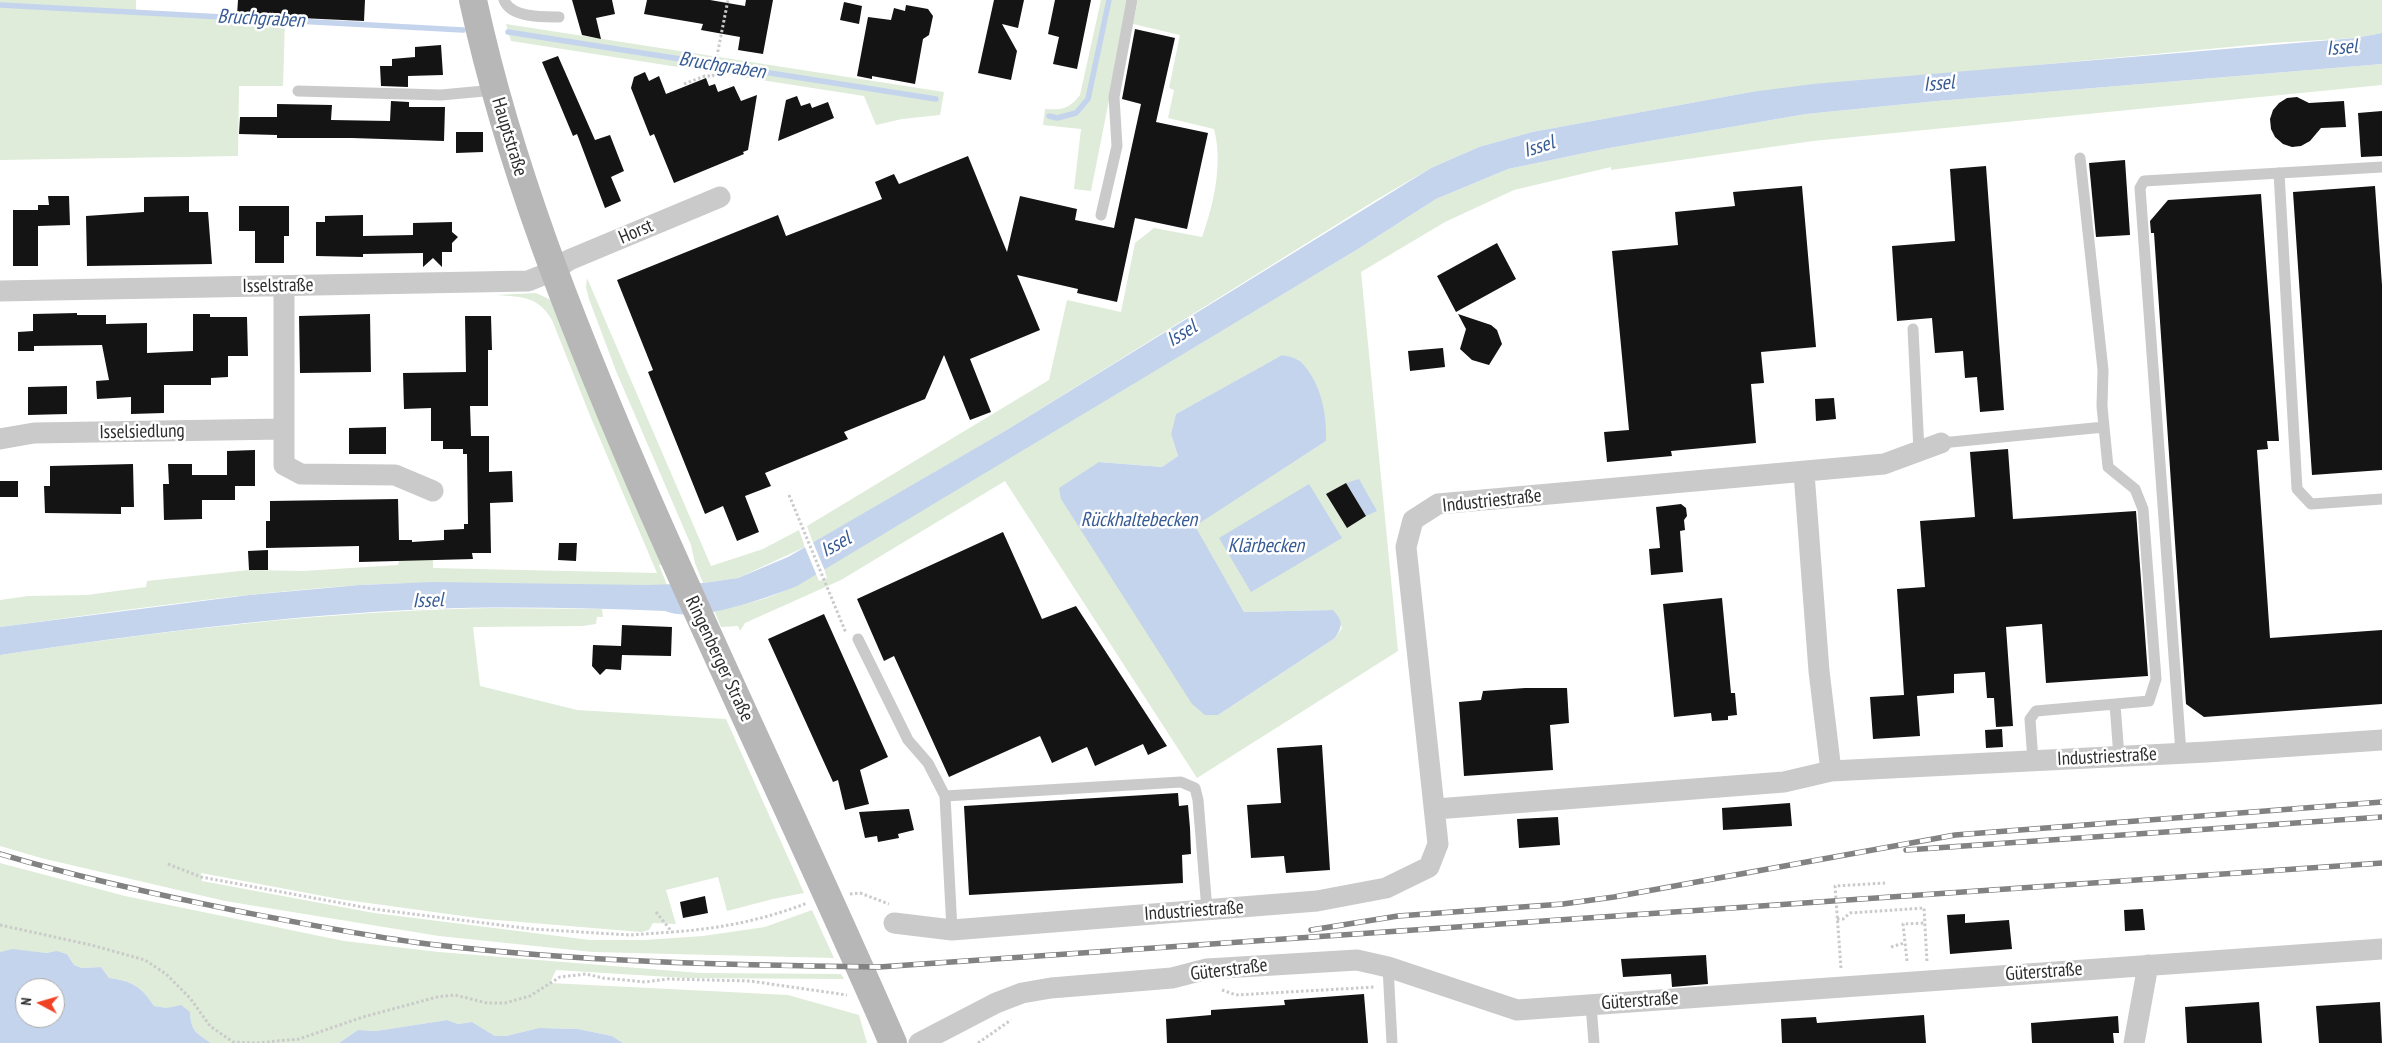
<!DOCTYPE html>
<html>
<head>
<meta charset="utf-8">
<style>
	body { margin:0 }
	#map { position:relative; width:2382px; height:1043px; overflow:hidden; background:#fff; font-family:"PT Sans Narrow",sans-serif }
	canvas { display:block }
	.north { position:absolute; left:15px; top:978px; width:50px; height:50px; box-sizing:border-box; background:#fff; border:1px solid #ababab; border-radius:50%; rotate:276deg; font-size:14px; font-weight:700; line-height:20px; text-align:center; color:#2d2d2d }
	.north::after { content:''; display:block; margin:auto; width:18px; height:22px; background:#f04124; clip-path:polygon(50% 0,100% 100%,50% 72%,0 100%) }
</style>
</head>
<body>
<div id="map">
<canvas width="2382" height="1043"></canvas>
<div class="north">N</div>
</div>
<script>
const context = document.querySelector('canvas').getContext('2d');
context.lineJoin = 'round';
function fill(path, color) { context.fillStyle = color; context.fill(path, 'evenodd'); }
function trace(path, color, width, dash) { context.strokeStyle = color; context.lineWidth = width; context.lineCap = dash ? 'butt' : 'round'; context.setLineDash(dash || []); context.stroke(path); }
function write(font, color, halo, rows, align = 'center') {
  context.font = font + ' "PT Sans Narrow",sans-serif'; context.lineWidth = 5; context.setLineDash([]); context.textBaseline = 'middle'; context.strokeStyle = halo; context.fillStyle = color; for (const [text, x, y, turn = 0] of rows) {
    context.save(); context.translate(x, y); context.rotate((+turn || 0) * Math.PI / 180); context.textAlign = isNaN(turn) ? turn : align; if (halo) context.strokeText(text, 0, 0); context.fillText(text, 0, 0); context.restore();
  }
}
fill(new Path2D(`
	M0 0H136V10L285 19 283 86H239L238 156 0 160Z
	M1101 0H1129L1091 191 1074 189 1081 129 1043 125 1045 109C1063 110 1069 109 1080 95Z
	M1138 0H2382V33L2355 38 2272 43 1751 92 1532 132 1479 147 1431 168 1376 200 1005 431 813 543 807 526 1049 380 1067 300 1121 312 1135 243 1154 228 1202 237C1214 204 1223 163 1214 129L1168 118 1174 90 1169 88 1180 35 1133 24Z
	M506 24 944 92 940 115 902 119 876 125 864 96 511 41Z
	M2382 64V85L1813 141 1611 170V167L1514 190 1445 222 1361 272 1398 651 1197 778 1005 481 841 580 745 623 740 631 738 626 721 627 714 610C750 606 785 593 816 574L819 581 827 578 824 569 833 563 1358 249 1436 199 1508 169 1609 148 1806 114 1937 101ZM1282 355 1299 360 1326 441 1194 526 1244 612 1333 610 1342 628 1335 638 1218 715 1099 462 1162 467 1178 456 1171 434 1176 414Z
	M587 278 711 566 763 549 799 530 805 547 738 578 703 583 695 563 691 545 616 371 589 299 586 287Z
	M536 293 549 299 557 307 665 565H659L667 585C565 588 463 579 361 585 240 593 120 611 0 627V600L28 596 87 595 146 587 147 581 249 570 303 571 398 565 399 561 433 559V568L657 573 591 418 552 320C538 296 522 297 496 295Z
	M491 608 602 609 603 617H597L596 624 582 626 473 627 480 686 577 710 726 719 804 893 773 899 727 911 718 877 666 890 676 924 653 923 649 930 641 932 485 919 339 899 201 873 202 881 374 913 590 940H644L703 936 765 927 812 910 834 958 593 952 439 936 225 901 41 858 0 846V655C163 631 326 611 491 608Z
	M0 863 125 896 344 941 439 952 700 973 841 974 844 979 686 978 556 970 550 983 788 995 859 1015 867 1043H623L612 1036 578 1029 539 1028 506 1036H495L472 1022 458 1024 447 1020 376 1031 358 1030 339 1043H211C196 1033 191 1031 190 1012L154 1006C141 986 132 981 109 978L101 967 82 968 74 965 67 954C58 951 52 953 44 953 28 952 16 948 0 952Z`), '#dfecd9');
fill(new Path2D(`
	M2382 33V64L1937 101 1806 114 1609 148 1508 169 1436 199 1358 249 797 586C766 598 696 624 665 611 587 608 508 606 430 609 286 615 142 634 0 655V627L249 595 360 585 433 582 647 585 703 583 738 578 788 557 1005 431 1431 168 1479 147 1532 132 1751 92 1813 84 2355 38Z
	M1282 355C1287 356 1296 358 1300 361 1321 382 1327 413 1326 441L1195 526 1244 612 1333 610C1343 621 1343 626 1335 638L1218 715H1205L1192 704 1061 499 1059 488 1099 462 1162 467 1178 456 1171 434 1176 414Z
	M1359 479 1377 511 1366 516 1346 483Z
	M1309 484 1342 538 1251 592 1219 538Z
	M13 949 46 953 57 951 67 954 74 965 82 968 101 967 109 978C132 981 141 986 154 1006L167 1008 181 1005 190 1012C191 1031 196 1033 211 1043H0V952ZM25 988H55V1018H25Z
	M447 1020 458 1024 472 1022 495 1036H506L539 1028 578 1029 612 1036 623 1043H339L358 1030 376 1031Z`), '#c4d4ed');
fill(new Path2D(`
	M812 540 825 571 817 576 804 545Z`), '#fff');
trace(new Path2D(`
	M0 5 463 30
	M508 32 936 99
	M1049 116 1057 118 1076 113 1088 99 1109 0`), '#c4d4ed', 5.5);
fill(new Path2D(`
	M238 0H365L364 21 237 15Z
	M572 0H612L615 14 596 18 601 39 582 35Z
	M647 0H710L745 6 746 0H773L763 54 738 50 740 37 701 30 703 24 644 14Z
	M994 0H1024L1018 28 1002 24 1017 51 1011 80 978 73Z
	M1055 0H1091L1077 69 1053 64 1059 37 1048 34Z
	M844 2 862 6 859 24 840 20Z
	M906 5 928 9 933 16 929 35 923 39 915 84 872 76V79L857 76 868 17 891 20 894 8 905 11Z
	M1135 29 1175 38 1156 122 1208 133 1187 229 1135 218 1117 302 1077 293 1078 289 1017 275 1040 330 970 359 991 412 970 420 944 355 925 399 844 432 848 439 765 473 771 486 745 496 759 532 737 541 723 506 705 514 648 372 653 370 617 280 778 215 786 236 882 199 875 182 894 174 899 184 968 156 1007 252 1020 196 1077 209 1075 220 1114 228 1141 104 1122 99Z
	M441 45 443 75 408 76V87L381 86 380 66H392V59L415 57V47Z
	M558 56 595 140 610 135 624 171 611 177 621 201 605 208 577 134 573 136 542 62Z
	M645 72 649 81 659 76 666 94 706 78 709 86 715 84 718 92 734 86 741 101 757 95 748 150 743 152 744 154 674 183 654 134 650 136 631 88 634 77Z
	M797 96 801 106 810 103 812 108 828 102 834 118 778 141 786 100Z
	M2297 97 2309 103 2344 101 2346 127 2321 128 2310 141 2301 146 2292 147 2283 144 2275 137 2271 129 2270 119 2273 110 2279 103 2287 98Z
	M391 101 409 102V107H445L444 141 352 138H277V135L239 134 240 117H277V104L332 105 331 120 390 121Z
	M2382 111V156L2361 157 2358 113Z
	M456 132H483V152L456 153Z
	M2125 160 2130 235 2096 237 2089 163Z
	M1986 166 2004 410 1980 412 1977 377 1965 378 1963 351 1935 353 1932 318 1897 321 1892 246 1955 241 1950 169Z
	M1802 186 1816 347 1761 352 1764 383 1751 384 1756 443 1671 451 1672 456 1607 462 1604 432 1629 430 1612 251 1678 245 1675 212 1735 206 1733 192Z
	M2375 186 2382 285V470L2312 475 2293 192Z
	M2261 194 2279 441H2267L2268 449 2257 450 2270 638 2382 630V704L2204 717 2186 704 2154 233H2151L2150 221 2168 200Z
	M48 196H69L70 225 38 226V266H13V210H38V205H49Z
	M189 196V212H208L212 264 87 266 86 216 144 212V197Z
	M239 206H289V236H284V263H255V231H239Z
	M363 215V236L413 235V223L452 222V232L458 237 452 243V252H442V267L433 258 423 267V253L363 254V257L316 256V222H325V216Z
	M1497 243 1516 279 1456 312 1437 276Z
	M77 313V315H106V324L147 323V353L193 351V314H210V317H247L248 356H228V377L211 378V385H164V413L131 414V397L97 399 96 381 109 380 102 345 34 346V351H18V332L33 331V314Z
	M370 314 371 372 300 373 299 316Z
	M1458 314 1491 325 1497 330 1502 344 1489 365 1472 360 1460 349 1466 329Z
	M465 316H491L492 350H488V406H470L471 436H489V472L512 471 513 502 490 503 491 553H472L473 559 359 562V546L266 548V521H270V501L398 499 399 540H412V542L444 540V530L464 529V524H468L467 454H463V449H443V441H431V408L404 409 403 373 466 372Z
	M1443 348 1445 367 1410 371 1408 351Z
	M67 386V414L28 415V387Z
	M1834 398 1836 419 1816 421 1815 399Z
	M386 427V454H349V428Z
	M2008 449 2013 519 2136 511 2148 676 2046 683 2042 624 2006 627 2013 726 1996 727 1994 698H1987L1985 672 1954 674V693L1917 696 1920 736 1873 739 1870 697 1904 695 1897 589 1925 587 1920 521 1975 517 1970 452Z
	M255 450V486H235V500H202V519L164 520 163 484H169L168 464H192V475H227V451Z
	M133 464 134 507H121V514L45 513 44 486H50V466Z
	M0 481H18V497H0Z
	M1346 483 1366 516 1347 528 1326 494Z
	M1681 504 1686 508 1687 516 1684 520 1685 530 1680 531 1683 572 1651 575 1649 549 1660 548 1656 507Z
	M1003 532 1042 619 1076 606 1167 746 1148 755 1143 744 1095 766 1087 747 1052 763 1040 736 949 777 894 656 884 661 857 599Z
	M559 543H577L576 561 558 560Z
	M268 550V570H249L248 551Z
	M1722 598 1731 693H1735L1737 715 1728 716V720L1712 721 1711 713 1674 717 1663 604Z
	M824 614 888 757 860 770 869 804 845 810 838 780 833 782 768 639Z
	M622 625 672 627 671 656 622 655 621 670 606 669 600 675 592 666 593 645 621 646Z
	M1525 688H1567L1569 723 1550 725 1553 770 1464 776 1459 702 1481 700 1483 691Z
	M2002 729 2003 747 1986 748 1985 730Z
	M1322 745 1330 870 1286 873 1284 856 1251 858 1247 805 1281 803 1277 748Z
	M1178 793 1179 806 1188 805 1190 828 1191 854 1182 855 1183 883 969 895 964 806Z
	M1790 803 1792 826 1723 830 1722 808Z
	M909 809 914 830 898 834 899 838 878 842 877 836 865 838 859 812Z
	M1558 817 1560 845 1519 848 1517 819Z
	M705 896 708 913 683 918 680 902Z
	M2143 909 2145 930 2125 931 2124 910Z
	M1965 914V923L2009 920 2012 949 1950 954 1947 915Z
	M1706 955 1708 984 1672 987 1671 974 1623 977 1621 959Z
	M1364 994 1368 1043H1167L1166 1019 1211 1015V1010L1285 1005 1284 1000Z
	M2259 1002 2262 1043H2187L2185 1007Z
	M2380 1002 2382 1043H2319L2316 1006Z
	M1924 1015 1926 1043H1782L1781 1019 1816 1017 1817 1023Z
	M2118 1016 2119 1033H2113L2114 1043H2032L2031 1023Z`), '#141414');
trace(new Path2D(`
	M684 84 705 76H713L728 0
	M789 495 846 633
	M168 864 201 877 373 909 532 929 630 935 672 932
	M850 894 860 893 889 904
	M656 912 672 932C718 929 764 920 807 903
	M1837 919H1843L1850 913 1924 908 1927 962
	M0 925 91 945 145 960 166 974 190 998 210 1026 233 1042 256 1043 299 1039 363 1017 437 997 455 995 487 1003H505L530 996 560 977 586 974 603 978 645 982 668 979 750 981 847 995
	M1891 947 1904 943
	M1907 961 1903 924 1925 923
	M1841 968 1835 886 1885 883
	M1222 990 1236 995 1375 987
	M978 1043 1011 1020`), '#cacaca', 3, [2.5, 2.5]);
trace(new Path2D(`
	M504 0C511 18 543 17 559 17
	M298 91 441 95 495 90
	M2080 158 2103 370 2102 406 2104 427
	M2279 173 2297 489 2311 504 2382 499
	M1101 215 1117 146 1114 97 1132 0
	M1913 329 1919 451
	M1941 443 2104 427 2108 467 2135 489 2143 509 2156 679 2149 701 2036 711 2030 719 2033 761
	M858 639 908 740 928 763 945 796 952 930
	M2115 704 2119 757
	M2181 753 2140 188 2144 181 2382 167
	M945 796 1181 782 1195 788 1198 800 1207 910
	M1388 967 1392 1043
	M1591 1005 1594 1043`), '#cacaca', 11);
trace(new Path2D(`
	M284 286V465L301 474 395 475 433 491
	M0 291 528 281 553 271 569 260 720 197
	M0 439 34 433 284 429
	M1804 473 1819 671 1831 771
	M1436 809 1784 782 1831 771 2207 752 2382 740
	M894 923 952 930 1317 901 1386 888 1429 867 1438 844 1406 547 1413 520 1438 504 1884 464 1941 443
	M919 1043 996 1003 1022 993 1051 988 1172 978 1207 969 1357 960 1388 967 1517 1010 2382 949
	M2134 1043 2148 965`), '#cacaca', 21);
trace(new Path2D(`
	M473 0C509 167 572 324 639 480 721 669 811 854 893 1043`), '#b7b7b7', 28);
const rail = new Path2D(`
	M1906 850 2382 817
	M0 854C80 878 162 896 243 912 305 924 366 936 428 944 578 962 728 965 879 967L2382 863
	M1311 930 1398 916 1563 904 1614 897 1955 835 2382 802`);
trace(rail, '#828282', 5.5);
trace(rail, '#fff', 4, [11]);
write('19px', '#2d2d2d', '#fff', [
	["Hauptstraße",509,137,73],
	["Horst",636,232,-23],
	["Isselstraße",278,286,-1],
	["Isselsiedlung",142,432,-1],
	["Industriestraße",1492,501,-6],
	["Ringenberger Straße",719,659,65],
	["Industriestraße",2107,757,-3],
	["Industriestraße",1194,911,-4],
	["Güterstraße",1229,970,-7],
	["Güterstraße",2044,972,-4],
	["Güterstraße",1640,1001,-4]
]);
write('italic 20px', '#375b94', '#fff', [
	["Bruchgraben",261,19,3],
	["Issel",2342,48,-5],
	["Bruchgraben",722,66,9],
	["Issel",1939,84,-5],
	["Issel",1539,147,-18],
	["Issel",1182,334,-32],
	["Rückhaltebecken",1139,520],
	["Issel",836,545,-29],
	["Klärbecken",1266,546],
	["Issel",428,601,-2]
]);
</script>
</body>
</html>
